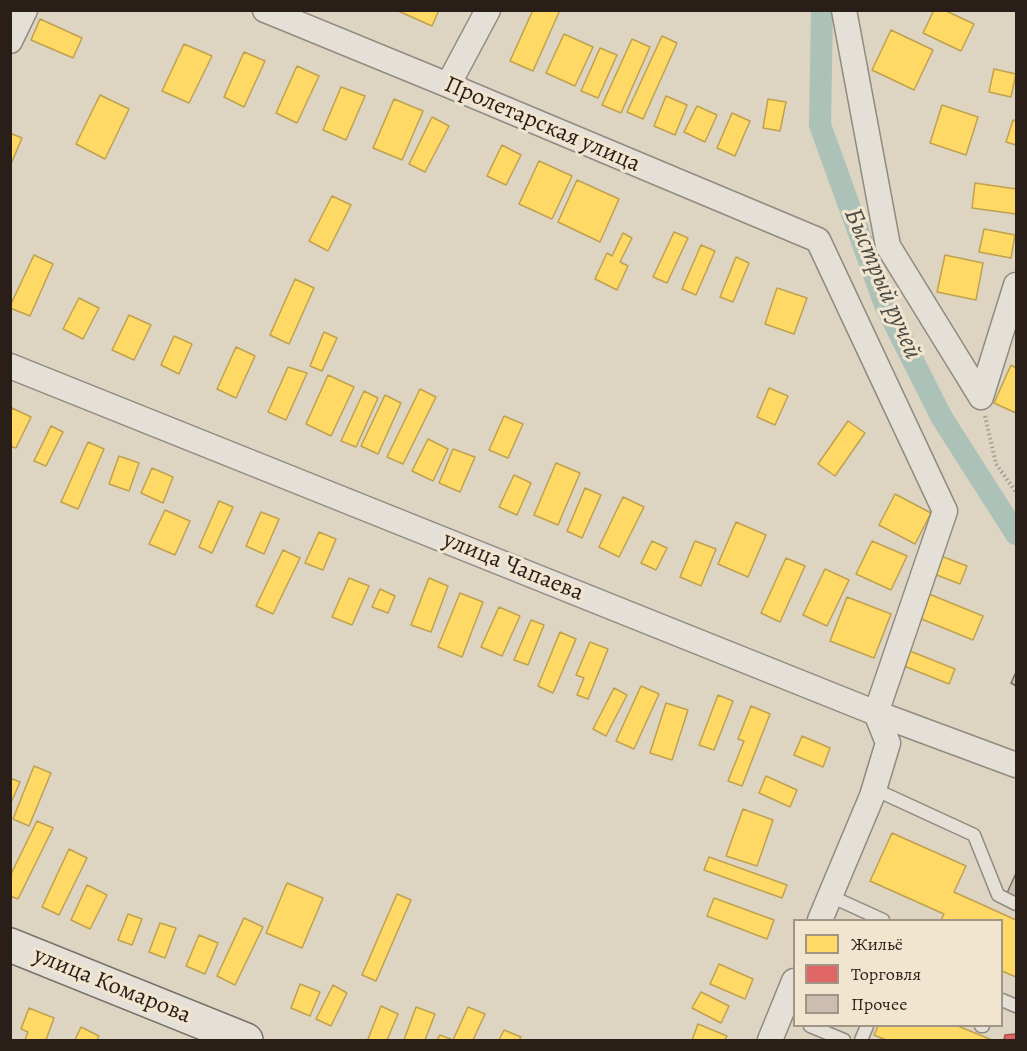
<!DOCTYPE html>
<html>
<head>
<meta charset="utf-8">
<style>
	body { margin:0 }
	#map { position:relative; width:1027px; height:1051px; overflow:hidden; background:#ddd4c2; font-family:Alegreya,serif }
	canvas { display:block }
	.frame { position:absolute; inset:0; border:12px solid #291f18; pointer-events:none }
	.legend { position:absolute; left:793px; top:919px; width:210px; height:108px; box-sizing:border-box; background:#f1e5d0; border:2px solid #a19686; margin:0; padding:8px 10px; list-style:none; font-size:18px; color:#291f18 }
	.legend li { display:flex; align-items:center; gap:12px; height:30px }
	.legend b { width:30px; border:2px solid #a19686 }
</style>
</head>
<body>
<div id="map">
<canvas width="1027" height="1051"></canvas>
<div class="frame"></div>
<ul class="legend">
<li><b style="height:16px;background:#ffd966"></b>Жильё</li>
<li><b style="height:16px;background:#e06666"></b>Торговля</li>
<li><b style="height:16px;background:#ccbdb0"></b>Прочее</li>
</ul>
</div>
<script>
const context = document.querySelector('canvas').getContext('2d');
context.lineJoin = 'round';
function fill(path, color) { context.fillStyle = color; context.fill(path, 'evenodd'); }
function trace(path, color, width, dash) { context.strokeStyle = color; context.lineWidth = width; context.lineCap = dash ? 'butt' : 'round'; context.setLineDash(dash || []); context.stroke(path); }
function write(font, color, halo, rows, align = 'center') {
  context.font = font + ' Alegreya,serif'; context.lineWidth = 6; context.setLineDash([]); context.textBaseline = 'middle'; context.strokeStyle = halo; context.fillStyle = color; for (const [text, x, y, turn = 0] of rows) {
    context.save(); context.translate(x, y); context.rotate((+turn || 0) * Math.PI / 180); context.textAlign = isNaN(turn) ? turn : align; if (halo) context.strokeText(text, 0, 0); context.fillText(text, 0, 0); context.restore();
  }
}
const homes = new Path2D(`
	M396 10H439L432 26Z
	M533 10H560L533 71 510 61Z
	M934 10H944L974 24 961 51 923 33Z
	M40 19 82 38 73 58 31 40Z
	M891 30 933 50 914 90 872 70Z
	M564 34 593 47 575 86 546 73Z
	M662 36 677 43 643 119 627 112Z
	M632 39 650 47 621 113 602 105Z
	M184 44 212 56 189 103 162 91Z
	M600 48 617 55 598 98 581 91Z
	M244 52 265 61 244 107 224 97Z
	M297 66 319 76 297 123 276 113Z
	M994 69 1016 74 1011 97 989 92Z
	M341 87 365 96 346 140 323 130Z
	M100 95 129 109 105 159 76 144Z
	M666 96 687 105 675 135 654 126Z
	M394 99 423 111 402 160 373 148Z
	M768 99 786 102 780 131 763 128Z
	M942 105 978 117 966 155 930 143Z
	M697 106 717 115 705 142 684 132Z
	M732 113 750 121 735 156 717 148Z
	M432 117 449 126 425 172 409 164Z
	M1013 120 1016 121V145L1006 142Z
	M10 133 22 138 11 164 10 163Z
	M502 145 521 155 506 185 487 176Z
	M539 161 572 176 552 219 519 204Z
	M577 180 619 199 600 242 558 222Z
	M975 183 1016 189V214L972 208Z
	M332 196 351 205 328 251 309 241Z
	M984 229 1015 235 1011 258 979 252Z
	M674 232 688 238 667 283 653 277Z
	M623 233 632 238 620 262 628 266 617 290 595 279 607 253 612 256Z
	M701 245 715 251 696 295 682 289Z
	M34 255 53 264 30 316 10 308V306Z
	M945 255 983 263 976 300 937 292Z
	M736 257 749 263 733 302 720 297Z
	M295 279 314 288 289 344 270 335Z
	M777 288 807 298 794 334 765 324Z
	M79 298 99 308 83 339 63 329Z
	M129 315 151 325 134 360 112 350Z
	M324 332 337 338 322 371 310 366Z
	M174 336 192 344 179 374 161 365Z
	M236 347 255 356 236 398 217 389Z
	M1011 365 1016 368V413L994 403Z
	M288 367 307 373 286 420 268 412Z
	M328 375 354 387 331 436 306 424Z
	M769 388 788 396 775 425 757 417Z
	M420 389 436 397 403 464 387 457Z
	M364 391 378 398 356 447 341 441Z
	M385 395 401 403 378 454 361 446Z
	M12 408 31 417 16 448 10 446V411Z
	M504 416 523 424 508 458 489 450Z
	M848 421 865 433 835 476 818 464Z
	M51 426 63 432 46 466 34 461Z
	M428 439 448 449 433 481 412 471Z
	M88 442 104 449 78 509 61 502Z
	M453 449 475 457 460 492 439 483Z
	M119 456 139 463 129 491 109 484Z
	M556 463 580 473 558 525 534 515Z
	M152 468 173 477 163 503 141 493Z
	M514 475 531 483 517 515 499 507Z
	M585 488 601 495 582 538 567 531Z
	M895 494 931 513 915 544 879 525Z
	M623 497 644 507 619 557 599 547Z
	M219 501 233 507 212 553 199 547Z
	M165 510 190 521 175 555 149 544Z
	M261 512 279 519 264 554 246 546Z
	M736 522 766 535 748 577 718 564Z
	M319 532 336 539 323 570 305 563Z
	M652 541 667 548 656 570 641 563Z
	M695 541 716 549 701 586 680 577Z
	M872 541 907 556 891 590 856 574Z
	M283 550 300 558 273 614 256 606Z
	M941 556 967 566 960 584 934 574Z
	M786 558 805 566 780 622 761 613Z
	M825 569 849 580 827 626 803 615Z
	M349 578 369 586 352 625 332 617Z
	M429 578 448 586 431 632 411 625Z
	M380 589 395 596 388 613 372 607Z
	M460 593 483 602 462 657 438 647Z
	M929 594 983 616 973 640 919 618Z
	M847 597 891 614 874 658 830 641Z
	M499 607 520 616 502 656 481 647Z
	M531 620 544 625 528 665 514 660Z
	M560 632 576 639 553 693 538 686Z
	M590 642 608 649 588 699 577 695 584 678 576 675Z
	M905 649 955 669 949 684 899 664Z
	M641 686 659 694 634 749 616 741Z
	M614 688 627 695 606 736 593 729Z
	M718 695 733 701 714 750 699 745Z
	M666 703 688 710 672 760 650 753Z
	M751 706 770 714 742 786 728 781 744 741 738 739Z
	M802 736 830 748 823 767 794 755Z
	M34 766 51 773 29 826 13 819Z
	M766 776 797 790 790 807 759 793Z
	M10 778 20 782 10 805Z
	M743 809 773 820 757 866 726 856Z
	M37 821 53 828 18 899 10 896V876Z
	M892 833 966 866 954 892 1016 920V977L1002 971V920H941L944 914 870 881Z
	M69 849 87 858 59 915 42 907Z
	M709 857 787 885 782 898 704 870Z
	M287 883 323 898 302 948 266 933Z
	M87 885 107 895 90 929 71 920Z
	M397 894 411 900 376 981 362 975Z
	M714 898 774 920 767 939 707 916Z
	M128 914 142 919 132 945 118 940Z
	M244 918 263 927 235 985 217 976Z
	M160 923 176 928 165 958 149 952Z
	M199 935 218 943 205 974 186 966Z
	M719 964 753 979 745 999 710 984Z
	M300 984 320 992 310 1016 291 1008Z
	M333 985 347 993 331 1026 316 1019Z
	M701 992 729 1006 721 1023 692 1008Z
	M381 1006 398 1014 387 1040H371L368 1039Z
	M416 1007 435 1014 425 1040H404Z
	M468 1007 485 1014 473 1040H453Z
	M29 1008 54 1018 46 1040H25L28 1032 21 1029Z
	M698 1024 727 1036 725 1040H692Z
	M878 1026H958L992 1040H886L874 1035Z
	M81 1027 99 1036 97 1040H75Z
	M504 1030 521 1037 519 1040H499Z
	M440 1035 453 1040H437Z`);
fill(homes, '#ffd966');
trace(homes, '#bfa14f', 1.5);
const shops = new Path2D(`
	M1016 1034V1040H1004L1005 1035Z`);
fill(shops, '#e06666');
trace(shops, '#a9514f', 1.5);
trace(new Path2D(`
	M822 10 820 125 885 305 942 418 1016 534`), '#acc1b7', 22);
const building = new Path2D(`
	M1016 672V686L1011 683Z
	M1016 873V897L1007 893Z`);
fill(building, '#ccbdb0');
trace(building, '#777168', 1.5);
const lane = new Path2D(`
	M874 789 974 835 998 895 1016 904
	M830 896 883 920
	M1002 1000 1016 1006
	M810 1026 844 1040
	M981 1026H983
	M861 1040 867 1026`);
const street = new Path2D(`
	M265 10 448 85 818 240 945 511 876 713 888 743 872 796 820 920
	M844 10 888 246 981 397
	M10 41 25 10
	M448 85 488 10
	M10 366 876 713 1016 765
	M981 397 1016 285
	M770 1040 794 981`);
const secondary = new Path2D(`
	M10 945 246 1040`);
trace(lane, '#908a7f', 15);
trace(street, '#908a7f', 27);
trace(secondary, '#777168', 36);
trace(new Path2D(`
	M985 416 996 464 1016 492`), '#a29e97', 4, [1.5, 3]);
trace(lane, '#e5e0d7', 12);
trace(street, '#e5e0d7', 24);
trace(secondary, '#e5e0d7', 33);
write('24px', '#291f18', '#f1e5d0', [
	["Пролетарская улица",542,125,23],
	["улица Чапаева",513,567,22],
	["улица Комарова",112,986,22]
]);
write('italic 26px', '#4a4d46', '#f1e5d0', [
	["Быстрый ручей",882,284,67]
]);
</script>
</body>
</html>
